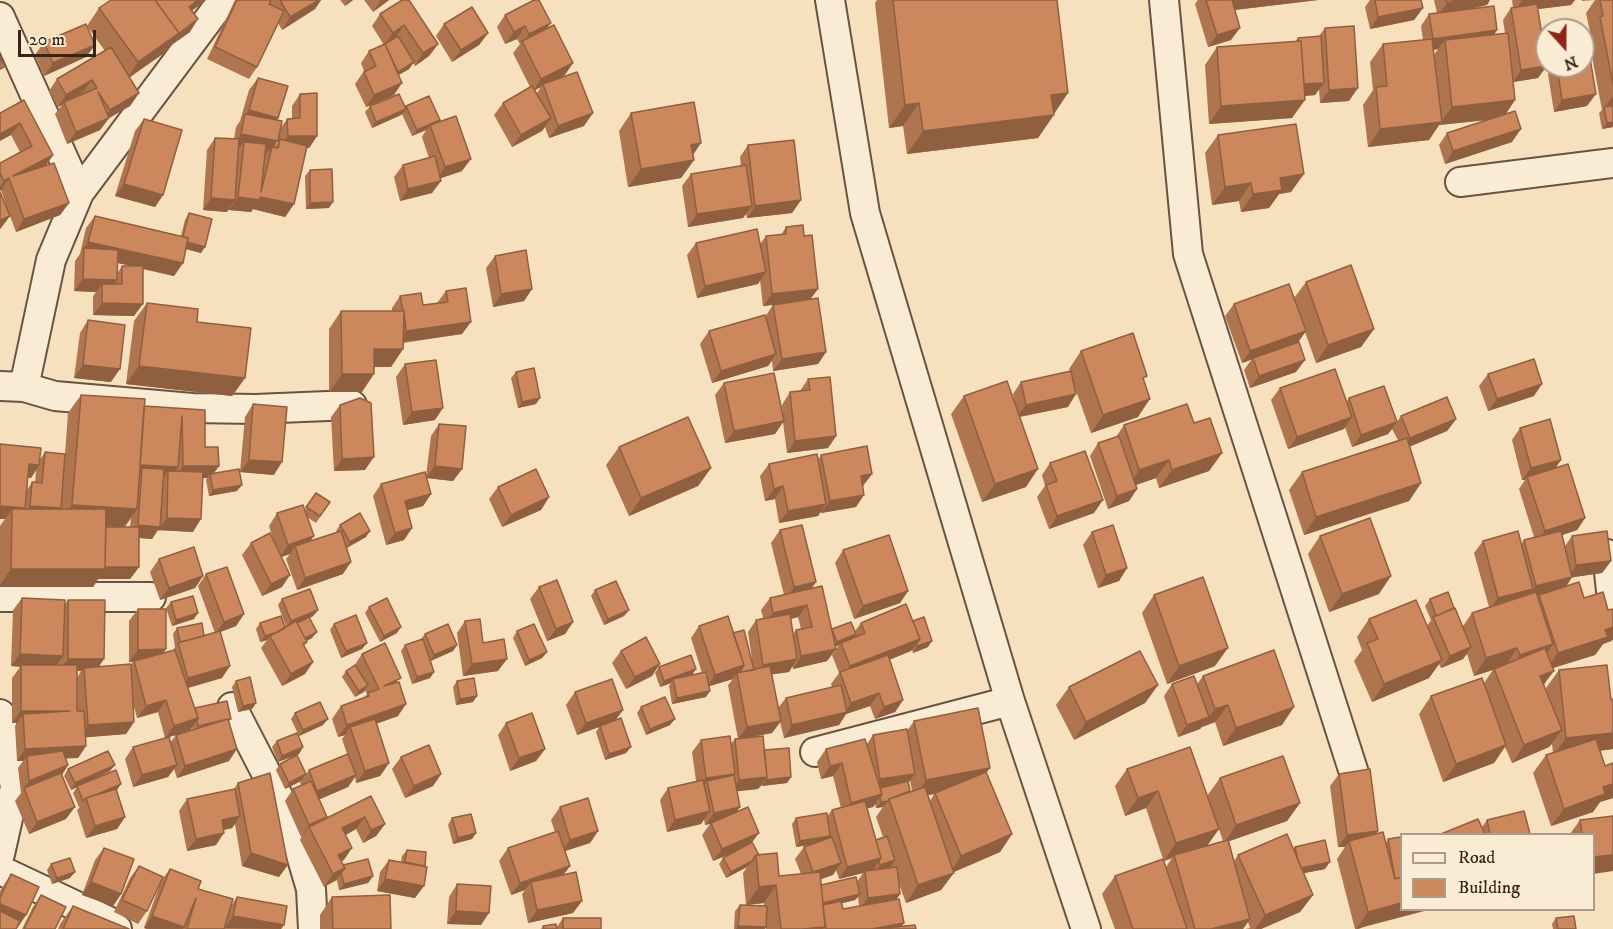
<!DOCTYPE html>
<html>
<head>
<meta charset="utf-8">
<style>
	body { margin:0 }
	#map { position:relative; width:1613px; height:929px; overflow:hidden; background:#f7e0be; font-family:"IM FELL DW Pica",serif }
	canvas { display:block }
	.legend { position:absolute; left:1400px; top:833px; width:195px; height:78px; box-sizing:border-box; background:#faebd5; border:2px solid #ac9b8b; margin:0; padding:8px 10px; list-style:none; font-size:18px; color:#36241b }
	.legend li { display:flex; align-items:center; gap:12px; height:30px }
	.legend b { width:30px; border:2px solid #ac9b8b }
	.north { position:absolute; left:1535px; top:18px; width:60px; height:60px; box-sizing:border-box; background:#faebd5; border:2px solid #ac9b8b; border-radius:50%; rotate:159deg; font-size:16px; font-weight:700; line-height:24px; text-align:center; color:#36241b }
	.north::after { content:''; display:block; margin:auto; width:21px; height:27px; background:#8f2418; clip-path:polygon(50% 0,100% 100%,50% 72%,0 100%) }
	.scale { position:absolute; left:18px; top:30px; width:78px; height:27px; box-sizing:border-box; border:3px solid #36241b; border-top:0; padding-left:8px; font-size:18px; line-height:21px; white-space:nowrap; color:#36241b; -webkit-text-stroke:4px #faebd5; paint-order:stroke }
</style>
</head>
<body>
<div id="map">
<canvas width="1613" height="929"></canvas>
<ul class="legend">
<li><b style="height:8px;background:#faebd5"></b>Road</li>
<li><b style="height:16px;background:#cc885c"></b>Building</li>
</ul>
<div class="north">N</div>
<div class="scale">20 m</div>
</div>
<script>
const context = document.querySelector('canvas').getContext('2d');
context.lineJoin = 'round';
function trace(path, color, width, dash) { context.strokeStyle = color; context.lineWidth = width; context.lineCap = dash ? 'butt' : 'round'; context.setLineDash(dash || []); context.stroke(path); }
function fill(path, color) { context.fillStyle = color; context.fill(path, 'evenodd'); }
const minor = new Path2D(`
	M830 0 865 213 1010 701 1086 929
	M1164 0 1188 254 1354 773
	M0 17 79 193
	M1460 182 1613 163
	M0 386 24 387 55 396 192 408 255 409 352 405
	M24 387 51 260 79 193 223 0
	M1607 554 1613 609
	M0 597H151
	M232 707 291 821 311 889 313 929
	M0 714 15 787 0 854
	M815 752 1010 701
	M0 870 108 921 117 929`);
trace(minor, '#665344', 32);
trace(minor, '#faebd5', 28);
fill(new Path2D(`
	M111 0H206L192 11 190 32 170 46 167 51 129 77 139 93 130 106 109 118 100 130 67 144 55 114 62 105 58 107 49 91 57 79 105 51 87 26 99 8Z
	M235 0H321L315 9 282 30 278 23 257 67 249 79 207 59Z
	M340 0H353L345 6Z
	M364 0H389L373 12Z
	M402 0 438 44 429 56 415 66 413 63 409 69 399 75 394 95 366 107 355 84 364 71 361 63 369 51 384 45 372 26 380 14Z
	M877 0H1057L1054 115 1038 138 907 154 903 126 889 128 875 3Z
	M1198 0H1318L1235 10 1231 40 1208 47 1195 4Z
	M1370 0H1421L1423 8 1414 20 1370 29 1365 7Z
	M1434 0H1490L1487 5 1467 9 1497 30 1494 35 1505 33 1503 20 1511 8H1513L1512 0H1575L1571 5 1538 9V78L1513 82 1515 100 1505 115 1512 142 1445 164 1439 145 1447 133 1489 120 1439 125 1429 140 1368 147 1363 105 1373 90 1370 62 1383 44 1423 40 1421 26 1429 14 1437 13ZM1438 49 1434 55V50Z
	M1582 0H1613V127L1602 129 1599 113 1602 110 1588 35 1590 32 1586 13 1595 0 1582 1Z
	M505 15 546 29 573 63 564 76 559 78 584 126 549 138 545 127 542 131 512 147 494 115 503 103 530 87 513 53 520 44 517 39 505 44 497 27ZM541 87 537 93 535 90Z
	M444 24 488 33 479 45 452 62 436 36Z
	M1325 28 1349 101 1320 103 1319 89 1315 95 1305 96 1292 118 1209 124 1205 65 1217 47 1295 42 1298 38 1319 36Z
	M44 42 95 45 86 57 44 76 35 55Z
	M1554 66H1583L1587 106 1554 112 1548 74Z
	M258 78 280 129 287 119 292 118V106L300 94 317 136 309 148H307L294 204 285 217 253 209 251 212 229 210V208L227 212 203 210 207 150 215 138 234 139 236 127 240 121 249 90ZM279 137V141L274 147Z
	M24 100 53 155 46 165 69 203 60 215 16 232 10 216 0 229V192L9 214 1 190 0 191V163L20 152 11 135Z
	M370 106 405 107 406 106 438 122 462 171 440 178 432 193 400 201 394 177 403 165 429 158 422 137 426 130 412 136 402 114 401 115 372 128 365 112Z
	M631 113 693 155 694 160 681 178 628 187 619 131Z
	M144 119 163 195 155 207 115 196 135 131Z
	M1218 135 1291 192 1279 194 1269 208 1241 212 1239 201 1212 205 1205 153Z
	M748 145 801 200 792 213 747 218 746 214 743 218 688 227 682 186 691 174 741 166 740 157Z
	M310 170 329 208 306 209 305 176Z
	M189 213 201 253 186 249 183 263 174 276 143 269 134 316 93 315V296L96 292 74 291 75 261 80 254 86 228 95 216 181 236 185 220ZM117 263 133 266H122L117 274Z
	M786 227 810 299 826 352 818 364 773 371 772 361 768 366 712 383 700 344 709 331 765 317 773 305 778 304 763 306 760 280 758 284 697 298 687 255 696 243 760 244 766 236 781 235Z
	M495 256 532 289 524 301 493 307 486 268Z
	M1306 282 1374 329 1361 347 1316 363 1305 332 1297 343 1296 372 1250 388 1244 370 1252 359 1242 363 1225 316 1234 304 1294 298Z
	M446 291 462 334 403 343V349L391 367H374L362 392H329V329L341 311H392V308L400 296 423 305 437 303Z
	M147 303 197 322 245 378 232 396 126 384 134 321Z
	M88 320 111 382 74 378 80 333Z
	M1081 351 1144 381 1138 417 1091 433 1074 385 1068 407 1020 417 1026 487 982 502 951 414 964 396 1014 399 1013 394 1021 382 1070 371 1069 369Z
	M405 364 435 420 403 425 396 377Z
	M516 372 536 404 518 408 511 378Z
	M1488 374 1534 396 1488 411 1479 386Z
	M808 379 836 436 828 448 787 453 783 422 775 434 725 443 715 395 724 383 783 417 782 405 790 392 800 391Z
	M1280 388 1347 401 1349 398 1397 422 1401 416 1456 419 1447 431 1409 446 1421 483 1409 501 1304 535 1289 490 1302 472 1398 440 1392 429 1388 434 1352 447 1345 427 1344 429 1288 449 1271 400Z
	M81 395 144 406 205 410V447L219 466 214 473 237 491 209 496 206 480 207 478H203L193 532 158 530V529L152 539 139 538V567L130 579H98L93 587H0V526L5 519H0L45 452 65 454 68 413ZM36 470 35 483 32 482 27 490 28 477 31 478ZM131 518 130 527H125Z
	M253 404 274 475 240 472 245 417Z
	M340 405 365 470 334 471 331 417Z
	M1194 423 1222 453 1209 471 1159 488 1156 478 1136 485 1137 489 1129 501 1108 509 1090 456 1098 443 1116 437 1124 425Z
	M439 424 462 469 453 481 427 478 431 494 423 506 408 510 412 528 404 540 386 545 373 496 381 484 426 476 431 436Z
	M1520 428 1556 467 1585 518 1577 530 1562 535 1565 546 1572 536 1611 561 1602 573 1572 577 1566 586 1584 598 1612 641 1603 644 1595 655 1553 668 1544 685 1547 692 1546 688 1559 670 1611 700 1613 699V749L1600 751 1605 766 1613 763V798L1600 802 1593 812 1551 826 1533 773 1546 755 1553 753 1552 744 1549 747 1512 763 1505 747 1494 763 1443 782 1419 714 1431 696 1484 683 1493 670 1474 676 1467 654 1463 659 1441 668 1439 664 1429 678 1372 702 1354 661 1362 650 1357 637 1369 619 1427 626 1431 620 1425 606 1430 599 1454 608 1463 626 1472 613 1489 607 1474 553 1483 541 1521 544 1524 540 1534 537 1519 489 1525 480H1522L1512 440Z
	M619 447 711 468 698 486 629 516 606 465Z
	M821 455 863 486 856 507 821 513V511L818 516 779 523 775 499 765 501 760 476 769 464 818 460Z
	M1050 463 1094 513 1049 529 1037 497 1045 486 1042 475Z
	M498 487 549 497 541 510 502 527 489 499Z
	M316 493 330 502 316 523 307 517 310 541 337 532 336 531 340 525 366 537 347 548 343 574 297 590 286 559 290 554 282 557V587L262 596 242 555 251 543 273 539 269 526 277 513 305 510Z
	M780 530 816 582 811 589 832 630V629L855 631 861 623 913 621 928 647 913 653 912 650 889 660 903 700 895 712 875 719 870 706 846 714 839 725 784 738 780 722 772 733 747 738 764 750 791 777 787 783 762 786V785L758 789 737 791V812L759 855 779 876 801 874 795 859 804 847 808 845 796 847 792 824 796 818 827 817 832 810 841 808 833 776 821 779 817 762 826 749 867 744 873 735 907 731 914 721 990 768 986 773 1012 834 1000 852 954 872 941 890 906 903 898 881 900 894 896 900 904 923 901 927 916 929H766V927L765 929H734L735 911 740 905 764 906V903L746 905 743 873 747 867 726 878 719 864 723 858 732 853 713 861 702 835 710 824 705 825 704 819 701 824 667 832 660 800 668 788 696 781 692 752 701 740 731 744 735 739H738L728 685 733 679 709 686 706 697 672 704 669 686 671 683 660 687 655 673 659 667 689 676 702 673 691 638 699 626 733 633 752 659 748 632 756 620 763 618 761 610 770 598 784 595 771 543ZM798 617 801 629 796 630 793 634 791 619ZM839 645 832 655 839 673 831 684 832 687 786 698 778 708 772 674 789 672 792 666 793 669 827 661 836 649 835 647ZM910 780 912 791H910L908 782ZM934 794 930 801 928 795ZM875 804 876 808 883 807 876 817 883 837 876 840 867 808 873 807ZM836 870 839 879 863 873 857 882 821 885 820 879 833 875ZM858 897 859 906 843 909 842 903 855 900Z
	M1092 532 1127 568 1119 581 1098 588 1083 545Z
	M1320 536 1379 594 1329 612 1308 554Z
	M843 550 908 591 900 603 854 619 835 563Z
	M159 559 203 576 195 588 160 600 150 572Z
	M206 574 244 614 236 626 220 632 222 678 188 688 195 708 229 722V761L177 778 174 769 168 777 133 787 125 759 133 747 165 738 158 712 137 718 133 703 134 722 126 734 86 737V746L78 758H66L68 765 62 775 66 819 29 834 15 801 21 793 18 768 23 761H17L15 726 17 723H12V678L20 667 11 666 13 610 22 598 65 604 68 600 99 667 131 665 133 662H129V621L138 609 164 652 173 650 175 647 173 634 177 628 204 636 215 633 198 586ZM77 671H81L77 678ZM192 727 193 730 176 735 170 743 169 737 190 731Z
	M539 587 573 622 565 634 547 641 530 599Z
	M595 590 629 610 624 616 604 625 591 596Z
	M1154 595 1215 666 1167 684 1142 613Z
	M282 599 318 610 313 616 310 618 312 638 307 641V642L304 646 313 662 305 674 282 686 261 648 267 640 260 642 256 629 260 623 285 628 286 627 278 605Z
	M171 602 194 619 172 626 166 608Z
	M369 607 397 633 380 642 365 613Z
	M465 621 483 643 498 671 463 676 457 633Z
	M334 624 362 649 341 658 330 630Z
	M517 631 547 652 542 658 525 666 513 638Z
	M425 634 457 645 453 651 431 661 434 672 430 678 412 684 401 651 405 645 421 639Z
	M621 651 652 676 626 689 612 663Z
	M362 654 398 682V716L376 724 389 763 380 776 356 783 355 777 348 787 319 799 327 817 326 819 371 796 385 824 376 836 363 843 356 829 346 835 344 860 341 861 343 865 373 876 368 883 339 890 337 880 324 887 300 840 302 836 301 837 285 801 293 789 301 785 300 782 301 781 285 789 276 770 280 764 306 774 309 770 347 754 342 739 345 735 338 737 332 719 341 706 364 698 367 694 365 690 355 697 342 677 346 671 354 666Z
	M1203 676 1282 725 1223 746 1215 722 1202 727 1200 729 1178 737 1164 696 1172 684H1197Z
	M236 681 256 703 252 709 238 712 232 687Z
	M457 681 473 702 456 705 453 687Z
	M1158 685 1145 703 1074 740 1056 705 1069 687Z
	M575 692 623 710 615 720 626 753 605 760 596 732 599 727 577 735 566 705Z
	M641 707 670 725 646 735 637 713Z
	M295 713 323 725 299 736 291 719Z
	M506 723 545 749 536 761 510 771 498 735Z
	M277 741 303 747 299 754 278 762 272 747Z
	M401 757 441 774 433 786 405 798 392 769Z
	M68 769 110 771 87 782 117 790 125 817 117 829 86 838 77 810 80 807H79L73 793 77 787 71 790 64 776Z
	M1127 769 1207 796 1220 778 1300 803 1287 821 1229 841 1234 861 1238 855 1293 849 1295 847 1325 869 1304 873 1313 895 1300 912 1261 929H1245L1250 928 1248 922 1243 929H1115L1102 894 1115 876 1163 859 1146 808 1125 816 1115 786ZM1219 829 1223 841 1207 846ZM1172 858 1166 867 1164 861Z
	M1339 774 1377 833 1386 843 1388 839 1401 909 1359 929H1355L1337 859 1345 847H1338L1330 786Z
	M238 783 279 877 242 866 235 824 232 828 224 830 216 845 187 851 179 811 187 799 234 789Z
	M560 807 598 831 590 843 565 851 570 866 563 875 573 913 528 923 522 894 525 890 511 895 499 861 508 848 555 832 551 820Z
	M452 818 476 833 472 839 453 844 448 825Z
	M1487 820 1530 834H1441L1482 827Z
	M1580 820 1593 834H1570Z
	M104 848 121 894 113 906 82 895 95 860Z
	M407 850 415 898 377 891 380 872 389 860 401 862 402 856Z
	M51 864 70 878 52 884 47 870Z
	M139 866 147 911 138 924 114 912 130 878Z
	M170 869 198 889 231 906 237 897 284 925 281 929H147L144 928 161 881Z
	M11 874 26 915 16 929H0V891Z
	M457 884 481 925 447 924 449 897Z
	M41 895 55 929H22L33 907Z
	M332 897 391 929H320V915Z
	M73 906 129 929H58L60 924Z
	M563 918 601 929H541L543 926 557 927Z
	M1556 918 1576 929H1553L1552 924Z`), '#af754f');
fill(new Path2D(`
	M198 0H206L180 19 189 7Z
	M319 0H321L315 9 282 30 290 17Z
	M349 0H353L345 6Z
	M381 0H389L373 12Z
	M1233 0H1318L1225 11Z
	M1462 0H1490L1487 5 1438 16 1447 3Z
	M1522 0H1575L1571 5 1514 12Z
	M1423 8 1414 20 1370 29 1378 17Z
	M198 19 190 32 170 46 167 51 126 80 138 62Z
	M551 23 542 35 523 43 529 34Z
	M404 25 396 37 384 45 393 33Z
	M525 26 517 39 505 44 514 32Z
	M1240 28 1231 40 1208 47 1217 35Z
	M1497 30 1488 43 1445 40 1438 49 1424 51 1433 39Z
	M488 33 479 45 452 62 461 50Z
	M438 44 429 56 415 66 423 53Z
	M95 45 86 57 44 76 53 63Z
	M414 62 409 69 393 78 398 72Z
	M573 63 564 76 543 86V84L541 87 533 91 541 79Z
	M1547 66 1538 78 1513 82 1521 70Z
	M92 80 83 92 65 103 64 102 62 105 58 107 66 95Z
	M402 83 394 95 366 107 374 95Z
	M1324 83 1315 95 1293 97 1301 85Z
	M1358 88 1349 101 1320 103 1329 90Z
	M139 93 130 106 109 118 100 130 67 144 76 132 102 121 110 110Z
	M1068 93 1038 138 907 154 923 131 1051 95Z
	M1596 94 1587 106 1554 112 1562 100Z
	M1613 96V109L1604 108Z
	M1305 100 1292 118 1209 124 1221 106Z
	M1515 100 1503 118 1439 125 1429 140 1368 147 1380 129 1441 122 1452 107Z
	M919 103 903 126 889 128 905 105Z
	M406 109 401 115 372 128 376 122Z
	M249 110 278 118 270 130 245 115Z
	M593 113 584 126 549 138 558 126Z
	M551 118 542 131 512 147 521 135Z
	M440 120 435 126 430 125 426 130 412 136 417 130Z
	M1613 122V127L1602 129 1607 123Z
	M20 123 11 135 0 141V134Z
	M1521 129 1512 142 1445 164 1453 151Z
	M241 134 278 141 271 151 272 147 267 153 243 149 244 142 239 148 232 147Z
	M288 136H317L309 148H279Z
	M701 143 689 161 694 160 681 178 628 187 641 169 691 145Z
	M53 155 45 167 13 176Z
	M471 159 462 171 436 180 445 167Z
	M1304 174 1291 192 1279 194 1269 208 1241 212 1253 194 1280 178Z
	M9 178 1 190 0 191V187L4 181Z
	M441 181 432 193 400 201 408 189Z
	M1251 183 1239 201 1212 205 1225 187Z
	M124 184 163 195 155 207 115 196Z
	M238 197H260L294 204 285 217 253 209 251 212 229 210Z
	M211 198 235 200 227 212 203 210Z
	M801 200 792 213 747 218 755 206Z
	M333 202 329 208 306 209 310 203Z
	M69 203 60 215 16 232 24 219Z
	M752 206 743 218 688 227 697 214Z
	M10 216 1 228 0 229V220Z
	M182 241 205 247 201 253 178 247Z
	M88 242 183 263 174 276 84 255V248Z
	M766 272 758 284 697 298 705 286Z
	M83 279 117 280 108 293 102 284 96 292 74 291Z
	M532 289 524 301 493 307 501 294Z
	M818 289 809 301 763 306 772 294Z
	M102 303 143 304 134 316 93 315Z
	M471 322 462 334 397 343 406 331Z
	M1374 329 1361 347 1316 363 1328 345Z
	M1306 331 1297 344 1242 363 1250 351Z
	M374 349H403L391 367H362Z
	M826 352 818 364 773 371 782 359Z
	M776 354 768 366 712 383 721 371Z
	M1305 360 1296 372 1250 388 1259 376Z
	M83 365 120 369 111 382 74 378Z
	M139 366 245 378 232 396 126 384Z
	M342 374H374L362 392H329Z
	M1542 384 1534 396 1488 411 1497 399Z
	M1076 394 1068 407 1017 417 1026 405Z
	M540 398 536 404 518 408 522 402Z
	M1150 399 1138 417 1091 433 1103 415Z
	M443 408 435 420 403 425 412 412Z
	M1352 417 1344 429 1288 449 1297 437Z
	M1456 419 1447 431 1402 450 1410 438Z
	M784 421 775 434 725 443 734 431Z
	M1397 422 1388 434 1352 447 1361 435Z
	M836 436 828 448 787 453 795 441Z
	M1222 453 1209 471 1159 488 1172 470Z
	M374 457 365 470 334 471 342 459Z
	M249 460 282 462 274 475 240 472Z
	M1169 460 1156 478 1127 488 1139 470Z
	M1561 460 1553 472 1527 477 1525 480H1522L1531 468Z
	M29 464 39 465 31 478 21 477Z
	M138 465 178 467 170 479 168 471 163 479 142 468 136 477Z
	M183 466H219L211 477 210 474 207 478 175 479Z
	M435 466 462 469 453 481 426 478Z
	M711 468 698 486 629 516 641 498Z
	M1038 469 1026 487 982 502 995 484Z
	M872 474 863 486 852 488 861 476Z
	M1421 483 1409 501 1304 535 1316 517Z
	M242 485 237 491 209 496 213 490Z
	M783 486 775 499 765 501 774 489Z
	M1137 489 1129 501 1108 509 1117 496Z
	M431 494 423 506 397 513 405 501Z
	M864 495 856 507 821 513 830 501Z
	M549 497 541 510 502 527 511 515Z
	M1103 500 1094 513 1049 529 1057 516Z
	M826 504 818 516 779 523 788 511Z
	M72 505 137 509 124 527 59 523Z
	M0 506 25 508 12 509 5 519H0Z
	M30 506 61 508 21 518Z
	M167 518 201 519 193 532 158 530Z
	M1585 518 1577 530 1536 544 1545 531Z
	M138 525 160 527 152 539 129 537Z
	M412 528 404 540 386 545 395 533Z
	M370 531 366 537 346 548 350 542Z
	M314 536 305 549 295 546 290 554 280 557 288 545Z
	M1611 561 1602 573 1568 578 1576 565Z
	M351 562 343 574 297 590 305 578Z
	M105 567H139L130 579H98L93 587H0V585L11 569Z
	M1127 568 1119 581 1098 588 1106 575Z
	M290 575 282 587 262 596 271 584Z
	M203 576 195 588 160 600 169 588Z
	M1391 576 1379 594 1329 612 1342 594Z
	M1572 577 1564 590 1527 598 1536 586Z
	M816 582 807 595 785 600 794 587Z
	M1533 589 1524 601 1490 610 1498 598Z
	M908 591 900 603 854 619 863 606Z
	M807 605 798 617 764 625 773 613Z
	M318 610 313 616 286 627 291 621Z
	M629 610 624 616 604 625 608 619Z
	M198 613 194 619 172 626 176 620Z
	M244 614 236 626 215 634 224 622Z
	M573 622 565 634 547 641 556 629Z
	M401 627 397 633 380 642 384 636Z
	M1613 627V640L1603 644 1595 655 1546 670 1558 653 1605 630Z
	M285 629 270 636 267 640 260 642 265 636Z
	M317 632 312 638 297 645 301 639Z
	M856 634 852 640 841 643 839 645 833 648 837 642Z
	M920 639 911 651 842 679 850 666Z
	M932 641 928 647 913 653 917 646Z
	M367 643 362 649 341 658 346 651Z
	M1553 644 1541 662 1507 673 1520 655Z
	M457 645 453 651 430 661 434 655Z
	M1471 647 1463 659 1441 668 1450 656Z
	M1228 648 1215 666 1167 684 1179 666Z
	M1517 648 1505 666 1474 676 1486 658Z
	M166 649 158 662 134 661 133 662H129L138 650Z
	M836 649 827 661 793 669 801 656Z
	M547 652 542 658 525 666 529 660Z
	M20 654 63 656 55 668 11 666Z
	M68 659H104L96 671 84 668 81 671H59Z
	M507 659 498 671 463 676 472 664Z
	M797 659 789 672 754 677 763 665Z
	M1442 660 1429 678 1372 702 1384 684Z
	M313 662 305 674 282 686 291 674Z
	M660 664 652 676 626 689 635 677Z
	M744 665 737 675V673L733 679 707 687 715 675Z
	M230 666 222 678 180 690 188 678Z
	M696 669 692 675 673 679 671 683 660 687 664 681Z
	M1554 671 1541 688 1540 676Z
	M434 672 430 678 412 684 417 677Z
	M368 685 364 692 355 697 359 691Z
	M1158 685 1145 703 1074 740 1086 722Z
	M710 691 706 697 672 704 677 698Z
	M879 693 870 706 846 714 839 725 784 738 792 725 844 713 851 703Z
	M477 696 473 702 456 705 460 699Z
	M166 700 158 712 137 718 146 706Z
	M903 700 895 712 875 719 884 707Z
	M256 703 252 709 238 712 243 706Z
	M406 704 398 716 352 732 350 727 345 735 338 737 347 725Z
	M1228 705 1215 722 1202 727 1215 709Z
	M1294 707 1282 725 1223 746 1236 728Z
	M623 710 614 722 600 726 599 727 577 735 586 723Z
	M21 711H70L23 714 17 723H12Z
	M1209 717 1200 729 1178 737 1187 725Z
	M198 718 190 731 165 738 174 726Z
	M328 719 323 725 299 736 303 730Z
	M675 719 670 725 646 735 650 729Z
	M781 721 772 733 738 739 747 727Z
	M134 722 126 734 79 738 88 725Z
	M1562 730 1549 747 1512 763 1524 745Z
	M1613 733V749L1553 756 1566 738Z
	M1506 745 1494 763 1443 782 1456 764Z
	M86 746 78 758 27 760V756L23 761H17L25 749Z
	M303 747 299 754 278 762 282 756Z
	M631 747 626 753 605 760 609 754Z
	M237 749 229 761 177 778 185 766Z
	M545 749 536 761 510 771 519 758Z
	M389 763 380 776 356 783 365 771Z
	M842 763 833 776 821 779 830 766Z
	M68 765 60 778 24 788 29 781Z
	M115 765 110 771 71 790 75 783Z
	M177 765 168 777 133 787 142 775Z
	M990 768 977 785 914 798 926 780Z
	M441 774 433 786 405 798 414 786Z
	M735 774 726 786 707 781 701 790H697L706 778Z
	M915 774 906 786 872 792 880 779Z
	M305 775 301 781 285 789 289 783Z
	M356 775 348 787 309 804 317 791Z
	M767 777 758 789 731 792 739 780Z
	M791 777 787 783 762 786 766 780Z
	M121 784 117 790 86 799Z
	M1613 784V798L1600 802 1593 812 1551 826 1564 809 1603 787Z
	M1158 791 1146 808 1125 816 1138 798Z
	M882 794 873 807 843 815 851 803Z
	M888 801 883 807 876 808 881 802Z
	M1300 803 1287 821 1224 843 1236 825Z
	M75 807 66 819 29 834 37 822Z
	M740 807 732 819 711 823 710 824 705 825 714 813Z
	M710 811 701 824 667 832 675 820Z
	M240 816 232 828 213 832 222 820Z
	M125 817 117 829 86 838 95 826Z
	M327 817 319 829 309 827 301 837 309 825Z
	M365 817 356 829 334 841 342 828Z
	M385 824 376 836 363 843 371 830Z
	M1219 829 1206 847 1174 855 1172 858 1164 861 1176 843Z
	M598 831 590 843 562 852 570 840Z
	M1378 831 1370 843 1349 841 1345 847H1338L1347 835Z
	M224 833 216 845 187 851 196 839Z
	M476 833 472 839 453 844 458 838Z
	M759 833 750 845 713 861 722 849Z
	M1012 834 1000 852 949 874 961 856Z
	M830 836 826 842 796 847 800 841Z
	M352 848 344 860 329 867 338 855Z
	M251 853 288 865 279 877 242 866Z
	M1613 855V871L1593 874V857Z
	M881 858 873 870 865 871 863 873 839 879 847 867Z
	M895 860 891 866 876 871 880 865Z
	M752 861 747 867 726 878 731 872Z
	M1330 862 1325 869 1295 875 1300 869Z
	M841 863 833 875 805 885 813 872Z
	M570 866 561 878 531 882 525 890 511 895 520 883Z
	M345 868 336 880 324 887 333 874Z
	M75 872 70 878 52 884 57 878Z
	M954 873 941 890 906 903 918 885Z
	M373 876 368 883 339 890 344 884Z
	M385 879 424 886 415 898 377 891Z
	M91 882 121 894 113 906 82 895Z
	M776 885 764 903 746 905 759 887Z
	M860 894 855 900 823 908 819 904Z
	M900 894 891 907 859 910 868 898Z
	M1313 895 1300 912 1261 929H1255L1265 915Z
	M582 901 573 913 528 923 537 910Z
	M1401 903V909H1432L1356 929 1368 912Z
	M0 904 26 915 18 927 0 920Z
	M456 911 489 913 481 925 447 924Z
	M152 916 184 927 183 929H147L144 928Z
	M233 916 284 925 281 929 225 928Z
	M1250 919 1243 929H1211Z
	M904 923 900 929H872Z
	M738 926 766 927 765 929H736Z
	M825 927 823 929H802Z`), '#8f5f40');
const building = new Path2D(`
	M111 0H155L179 33 138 62 99 8Z
	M155 0H198L189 7 198 19 178 34 179 33Z
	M237 0H271L269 4 284 11 257 67 215 47Z
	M280 0H319L290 17Z
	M402 0H409L438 44 423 53 404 25 393 33 380 14Z
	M534 0H539L551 23 529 34 525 26 514 32 505 15Z
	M893 0H1057L1068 93 1051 95 1054 115 923 131 919 103 905 105Z
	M1206 0H1232L1240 28 1217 35Z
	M1375 0H1421L1423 8 1378 17Z
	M1446 0H1462L1447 3Z
	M1600 0H1613V84L1600 17 1603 16Z
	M1537 4 1547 66 1521 70 1511 8Z
	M1494 6 1497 30 1433 39 1429 14Z
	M472 7 488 33 461 50 444 24Z
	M86 24 95 45 53 63 44 42Z
	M554 25 573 63 541 79 522 41Z
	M1354 26 1358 88 1329 90 1325 28Z
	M1508 33 1515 100 1452 107 1445 40Z
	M1586 34 1596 94 1562 100 1557 66H1583V35Z
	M398 36 414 62 398 72 385 44Z
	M1321 36 1324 83 1304 84 1301 41H1298V38Z
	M1432 39 1442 122 1380 129 1376 87 1387 86 1383 44Z
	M1301 41 1305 100 1221 106 1217 47Z
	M385 44 402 83 374 95 364 72 376 66 369 51Z
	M111 47 139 93 110 110 98 92 109 118 76 132 64 102 97 88 92 80 66 95 57 79Z
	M0 57 4 67 0 69Z
	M577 72 593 113 558 126 543 84Z
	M258 78 288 86 278 118 249 110Z
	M532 86 551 118 521 135 503 103Z
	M317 93V136H288L287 119 300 118V94Z
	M399 94 406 109 376 122 370 106Z
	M429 96 440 120 417 130 406 106Z
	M24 100 53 155 13 176 54 163 69 203 24 219 9 178 4 181 0 173V163L32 146 20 123 0 134V113Z
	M694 102 701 143 691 145 694 160 641 169 631 113Z
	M1613 106V122L1607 123 1604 107Z
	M1515 111 1521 129 1453 151 1447 133Z
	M245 114 282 121 278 141 241 134Z
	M456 116 471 159 445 167 430 125Z
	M144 119 182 130 163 195 124 184Z
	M1296 124 1304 174 1280 178 1282 190 1253 194 1251 183 1225 187 1218 135Z
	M215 138 239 139 235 200 211 198Z
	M280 139 307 146 294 204 260 197V200L238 197 244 142 266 144 261 192 272 147 278 148Z
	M794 140 801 200 755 206 748 145Z
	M435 156 441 181 408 189 403 165Z
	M746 165 752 206 697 214 691 174Z
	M332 169 333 202 310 203V170Z
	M0 192 10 216 0 220Z
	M189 213 212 219 205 247 187 242 188 238 183 236Z
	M95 216 188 238 183 263 88 242Z
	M803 225 804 236 812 235 818 289 772 294 766 236 786 234V227Z
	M757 229 766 272 705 286 696 243Z
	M84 248 118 250 117 280 83 279Z
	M526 250 532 289 501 294 495 256Z
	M1351 265 1374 329 1328 345 1306 282Z
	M122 266H143V304L102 303V284H122Z
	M1289 284 1306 331 1250 351 1234 304Z
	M466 288 471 322 406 331 404 311H403L400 296 421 293 423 305 448 302 446 291Z
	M818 298 826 352 782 359 773 305Z
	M147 303 198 309 197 322 251 328 245 378 139 366Z
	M341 311H404L403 349H374V374H342Z
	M765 315 776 354 721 371 709 331Z
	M88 320 125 325 120 369 83 365Z
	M1133 333 1147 376 1143 378 1150 399 1103 415 1081 351Z
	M1299 342 1305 360 1259 376 1253 358Z
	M1534 359 1542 384 1497 399 1488 374Z
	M436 360 443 408 412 412 405 364Z
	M534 368 540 398 522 402 516 372Z
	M1335 369 1352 417 1297 437 1280 388Z
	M1071 371 1076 394 1026 405 1021 382Z
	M774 373 784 421 734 431 724 383Z
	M830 377 836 436 795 441 790 392 810 390 808 379Z
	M1007 381 1038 469 995 484 964 396Z
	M1384 386 1397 422 1361 435 1349 398Z
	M81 395 145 399 137 509 72 505Z
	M1447 397 1456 419 1410 438 1401 416Z
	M360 398 371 403 374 457 342 459 340 405Z
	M253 404 287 407 282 462 249 460Z
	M1187 404 1194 423 1210 418 1222 453 1172 470 1169 460 1139 470 1124 425Z
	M144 406 205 410V447H218L219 466H183L182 416 178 467 140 465Z
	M688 417 711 468 641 498 619 447Z
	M1550 419 1561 460 1531 468 1520 428Z
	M439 424 466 426 462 469 435 466Z
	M1119 436 1137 489 1117 496 1098 443Z
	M1407 438 1421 483 1316 517 1302 472Z
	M0 444 41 448 39 465 29 464 25 508 0 506Z
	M867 446 872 474 861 476 864 495 830 501 821 455Z
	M1085 451 1103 500 1057 516 1046 485 1057 481 1050 463Z
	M45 452 65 454 61 508 30 506 32 482 42 483Z
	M817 454 826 504 788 511 783 486 774 489 769 464Z
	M1568 464 1585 518 1545 531 1527 477Z
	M142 468 164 469 160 527 138 525Z
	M239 469 242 485 213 490 210 474Z
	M536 469 549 497 511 515 498 487Z
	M168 471 203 472 201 519 167 518Z
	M425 472 431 494 405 501 412 528 395 533 381 484Z
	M316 493 330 502 320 516 306 507Z
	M303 505 314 536 288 545 277 513Z
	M12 509H106L105 569H11Z
	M360 513 370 531 350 542 340 525Z
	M1370 518 1391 576 1342 594 1320 536Z
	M802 525 816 582 794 587 780 530Z
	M1113 525 1127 568 1106 575 1092 532Z
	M106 527H139V567H105Z
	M341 531 351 562 305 578 295 546Z
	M1518 531 1533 589 1498 598 1483 541Z
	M1561 531 1572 577 1536 586 1524 540Z
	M1607 531 1611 561 1576 565 1572 536Z
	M270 533 290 575 271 584 251 543Z
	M889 535 908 591 863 606 843 550Z
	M194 547 203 576 169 588 159 559Z
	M227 567 244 614 224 622 206 574Z
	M1203 577 1228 648 1179 666 1154 595Z
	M557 580 573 622 556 629 539 587Z
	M616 581 629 610 608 619 595 590Z
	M1579 582 1584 598 1603 592 1608 610 1613 609V627L1605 630 1608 637 1558 653 1539 595Z
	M822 586 836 649 801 656 796 630 812 627 807 605 773 613 770 598Z
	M310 589 318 610 291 621 282 599Z
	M1448 592 1454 608 1436 616 1430 599Z
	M1536 592 1553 644 1520 655 1517 648 1486 658 1472 613Z
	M193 596 198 613 176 620 171 602Z
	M22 598 65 600 63 656 20 654Z
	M387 598 401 627 384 636 369 607Z
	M68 600H105L104 659H68Z
	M1416 600 1442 660 1384 684 1367 643 1378 639 1369 619Z
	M906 604 920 639 850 666 841 643 865 633 861 623Z
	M1455 608 1471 647 1450 656 1433 617Z
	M138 609H166V649L138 650Z
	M790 614 797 659 763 665 756 620Z
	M356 615 367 643 346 651 334 624Z
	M281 616 285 628 278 632 265 636 260 623Z
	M728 616 744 665 715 675 699 626Z
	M309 617 317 632 305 638 297 623Z
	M924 617 932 641 917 646 916 644 920 639 913 621Z
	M480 619 483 643 504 639 507 659 472 664 465 621Z
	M296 621 307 642 303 644 313 662 291 674 270 636Z
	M851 622 856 634 837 642 832 629Z
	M202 623 204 636 180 642 177 628Z
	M448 624 457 645 434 655 425 634Z
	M534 624 547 652 529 660 517 631Z
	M744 630 754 670 741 672V670L744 665 733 633Z
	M220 631 230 666 188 678 178 643Z
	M646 637 660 664 635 677 621 651Z
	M423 639 434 672 417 677 405 645Z
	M385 643 401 678 384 686 399 682 406 704 347 725 341 706 369 696 368 693 379 689 362 654Z
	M1545 648 1554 671 1540 676 1562 730 1524 745 1494 669Z
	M175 650 198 718 174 726 166 700 146 706 134 661Z
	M1274 650 1294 707 1236 728 1228 705 1215 709 1203 676Z
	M1140 651 1158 685 1086 722 1069 687Z
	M691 655 696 669 664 681 659 667Z
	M888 655 903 700 884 707 879 693 851 703 840 672Z
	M131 664 134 722 88 725 84 668Z
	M21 665H77V711H84L86 746 25 749 23 714 70 711H21Z
	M355 665 368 685 359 691 346 671Z
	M1607 665 1611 700 1613 699V733L1566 738 1559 670Z
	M770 666 781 721 747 727 737 673Z
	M706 672 710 691 677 698 673 679Z
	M1194 676 1209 717 1187 725 1172 684Z
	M250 677 256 703 243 706 236 681Z
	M474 678 477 696 460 699 457 681Z
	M1482 678 1506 745 1456 764 1431 696Z
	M612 679 623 710 586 723 575 692Z
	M841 685 847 712 792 725 786 698Z
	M665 697 675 719 650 729 641 707Z
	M227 701 231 719 228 720V719L198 726 197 721 198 718 195 708Z
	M320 702 328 719 303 730 295 713Z
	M978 708 990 768 926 780 914 721Z
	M532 713 545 749 519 758 506 723Z
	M621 718 631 747 609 754 600 726Z
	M228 719 237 749 185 766 176 735Z
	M375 719 389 763 365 771 350 727Z
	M907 729 915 774 880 779 873 735Z
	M297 733 303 747 282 756 277 741Z
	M730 736 735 774 706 778 701 740Z
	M763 736 767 777 739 780 735 739Z
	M169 737 177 765 142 775 133 747Z
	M865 739 882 794 851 803 842 763 830 766 826 749Z
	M1596 739 1605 766 1613 763V784L1603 787 1605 794 1564 809 1546 755Z
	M429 745 441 774 414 786 401 757Z
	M1190 747 1219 829 1176 843 1158 791 1138 798 1127 769Z
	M789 748 791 777 766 780 767 777 764 750Z
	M63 751 68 765 29 781 27 756Z
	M108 751 115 765 75 783 68 769Z
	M348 754 356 775 317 791 309 770Z
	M297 755 306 774 289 783 280 764Z
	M1283 756 1300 803 1236 825 1220 778Z
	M1370 769 1378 831 1347 835 1339 774Z
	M116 770 121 784 98 794 86 798 83 801 77 786Z
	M986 772 1012 834 961 856 935 793Z
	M61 773 75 807 37 822 24 788Z
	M270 773 288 865 251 853 238 783Z
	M734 775 740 807 714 813 707 781Z
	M703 780 710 811 675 820 668 788Z
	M311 781 327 817 309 825 293 789Z
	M908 781 910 791 889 799 888 801 881 802 880 798 882 794 880 788Z
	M925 787 954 873 918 885 889 799Z
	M116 789 125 817 95 826 86 798Z
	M235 789 240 816 222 820 224 833 196 839 187 799Z
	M371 796 385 824 371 830 365 817 342 828 352 848 338 855 345 868 333 874 309 827Z
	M588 798 598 831 570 840 560 807Z
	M865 801 881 858 847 867 832 810Z
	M748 807 759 833 722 849 711 823Z
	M1524 811 1530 834H1490L1487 820Z
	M827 813 830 836 800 841 796 818Z
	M471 814 476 833 458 838 452 818Z
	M1613 816V855L1593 857V834H1582L1580 820Z
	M1478 819 1485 834H1441Z
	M558 831 570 866 520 883 508 848Z
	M1383 832 1395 879 1401 877V903L1368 912 1349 841Z
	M1287 834 1313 895 1265 915 1238 855Z
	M887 836 895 860 880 865 879 861 881 858 876 840Z
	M832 837 841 863 813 872 804 847Z
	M1401 837V877L1395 879 1388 839Z
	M1228 840 1250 919 1211 929H1195L1174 855Z
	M1325 840 1330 862 1301 868 1298 860 1295 847Z
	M752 842 759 855H756L752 861 731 872 723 858Z
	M104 848 134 859 121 894 91 882Z
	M407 850 426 852 425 866 405 862Z
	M777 853 779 876 820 872 825 927 802 929H781L776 885 759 887 756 855Z
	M70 858 75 872 57 878 51 864Z
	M368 859 373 876 344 884 341 873 345 868 343 865Z
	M1163 859 1187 929H1133L1115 876Z
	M389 860 427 867 424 886 385 879Z
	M139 866 163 877 147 911 122 900Z
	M897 867 900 894 868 898 865 871Z
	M170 869 201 881 198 889 233 899 224 929H187L196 898 184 927 152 916Z
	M576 872 582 901 537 910 531 882Z
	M11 874 39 887 26 915 0 904V898Z
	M856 877 860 894 823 903 821 885Z
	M457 884 491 886 489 913 456 911Z
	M41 895 66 907 55 929H24Z
	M390 895 391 929H333L332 897Z
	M237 897 287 906 284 925 233 916Z
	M899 899 904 923 872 929H826L823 905 841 901 843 909Z
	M740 905 767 906 766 927 738 926Z
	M73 906 129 929H63Z
	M0 911 20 921 16 929H0Z
	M1574 916 1576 929H1558L1556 918Z
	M563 918H601V929H563Z
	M556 924 557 929H544L543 926Z
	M915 925 916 929H877Z`);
fill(building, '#cc885c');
trace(building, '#8f5f40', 1.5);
</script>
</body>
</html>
